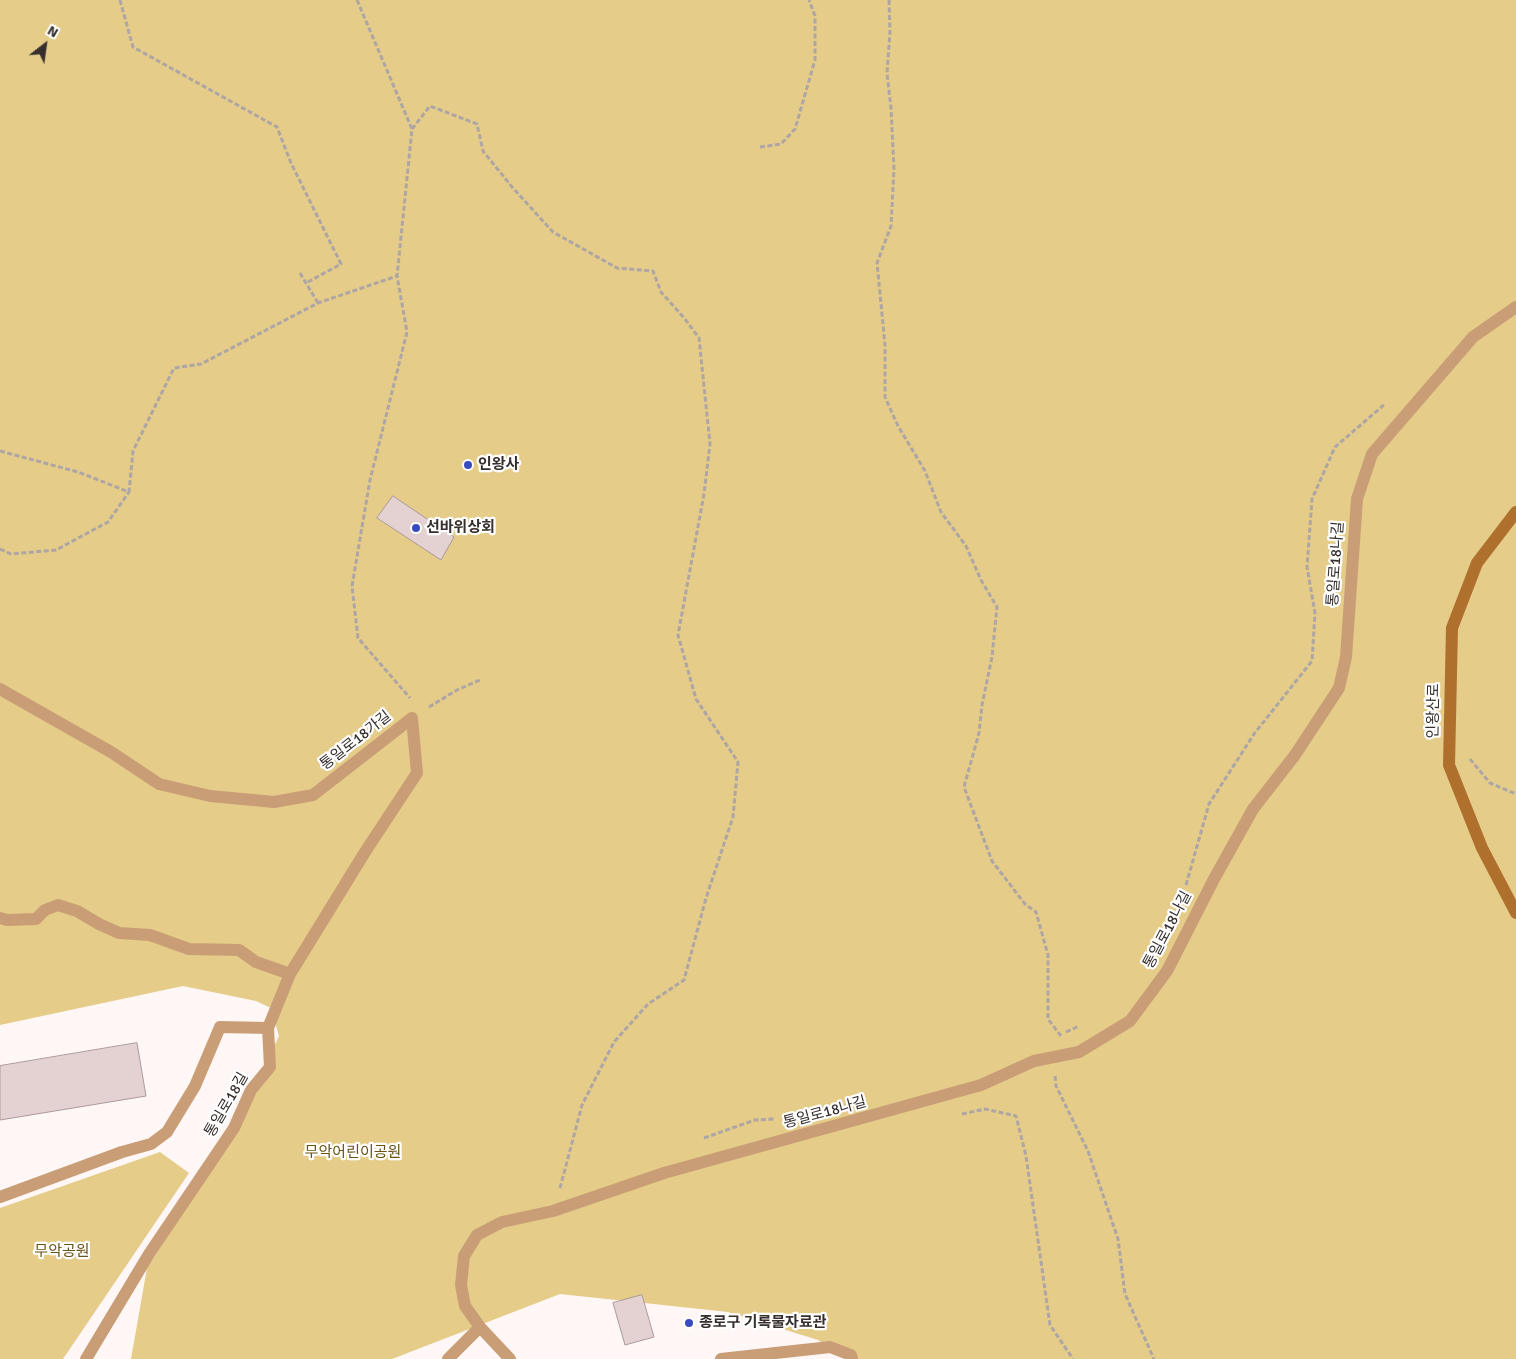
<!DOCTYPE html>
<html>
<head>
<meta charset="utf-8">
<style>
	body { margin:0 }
	#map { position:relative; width:1516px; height:1359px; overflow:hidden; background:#fef7f5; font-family:Signika,sans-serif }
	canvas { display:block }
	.north { position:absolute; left:20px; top:20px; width:50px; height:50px; -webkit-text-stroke:4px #fff; paint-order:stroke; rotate:30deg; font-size:14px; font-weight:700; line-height:20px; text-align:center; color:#362f2d }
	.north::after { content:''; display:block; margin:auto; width:18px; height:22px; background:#362f2d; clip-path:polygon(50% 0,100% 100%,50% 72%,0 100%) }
</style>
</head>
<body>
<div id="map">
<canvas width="1516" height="1359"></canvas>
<div class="north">N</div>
</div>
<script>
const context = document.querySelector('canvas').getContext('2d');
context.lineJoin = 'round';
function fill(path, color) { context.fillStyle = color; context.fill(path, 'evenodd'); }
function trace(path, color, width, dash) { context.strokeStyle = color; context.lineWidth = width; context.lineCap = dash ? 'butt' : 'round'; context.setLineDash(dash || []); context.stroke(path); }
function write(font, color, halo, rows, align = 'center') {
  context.font = font + ' Signika,"Noto Sans KR",sans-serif'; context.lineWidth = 4.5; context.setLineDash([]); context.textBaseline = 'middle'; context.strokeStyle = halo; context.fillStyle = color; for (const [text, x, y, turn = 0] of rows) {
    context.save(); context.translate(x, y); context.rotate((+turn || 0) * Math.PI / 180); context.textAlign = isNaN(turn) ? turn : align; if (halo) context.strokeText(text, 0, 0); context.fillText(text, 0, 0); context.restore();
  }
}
fill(new Path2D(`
	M0 0H1516V1359H849L818 1340 728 1312 560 1294 392 1359H131L147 1268 227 1146 279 1036 271 1008 256 1001 183 986 0 1025Z
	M160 1152 189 1173 63 1359H0V1208Z`), '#e5cc89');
const building = new Path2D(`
	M393 496 454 537 441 560 377 518Z
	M137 1043 146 1096 0 1120V1066Z
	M642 1295 654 1337 625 1345 613 1303Z`);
fill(building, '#e4d1d2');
trace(building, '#ac9a9b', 1);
trace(new Path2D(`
	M120 0 133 47 277 127 291 163 341 264 306 283
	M357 0 412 129 397 276 407 332 370 480 352 586 358 638 410 698
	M889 0 890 32 887 73 891 108 894 169 891 226 877 263 885 345V397L898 426 925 471 941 512 966 546 981 580 997 607 992 657 982 705 979 733 964 787 992 861 1025 904 1036 912 1048 955V1019L1061 1036
	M412 129 430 106 477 124 483 151 512 187 553 232 617 268 653 271 661 292 685 319 699 338 710 444 704 494 678 635 696 699 738 762 733 817 706 898 684 980 648 1004 614 1042 582 1105 560 1188
	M760 147 781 144 795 129 815 60V16L809 0
	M300 273 318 303
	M0 451 78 472 129 492 133 451 174 368 201 364 318 303 397 276
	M0 549 11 554 56 550 108 522 129 492
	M429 707 457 690 482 679
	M1470 759 1490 783 1516 794
	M1186 885 1209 804 1254 734 1312 661 1315 613 1307 567 1312 499 1335 447 1385 404
	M1066 1032 1079 1026
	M1055 1076 1056 1086 1088 1151 1118 1239 1125 1294 1154 1359
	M962 1114 985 1109 1016 1116 1026 1156 1050 1325 1073 1359
	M704 1138 755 1120 774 1119`), '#ada6a4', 3, [5, 2.5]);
trace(new Path2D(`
	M0 689 111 752 159 784 210 796 274 802 313 795 412 718
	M0 918 7 920 36 919 45 910 58 905 77 911 99 924 119 933 150 935 189 949 239 950 256 962 290 974
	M268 1028 290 974 365 852 417 773 412 718`), '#c99e76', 12);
trace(new Path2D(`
	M0 1197 122 1152 151 1144 167 1132 195 1086 220 1027 268 1028 270 1067 251 1090 234 1128 149 1254 86 1359
	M448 1359 480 1327
	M510 1359 480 1327 465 1306 461 1285 464 1256 477 1235 502 1222 553 1211 664 1173 981 1085 1034 1061 1079 1052 1130 1021 1167 971 1214 879 1253 809 1295 755 1339 688 1346 657 1357 499 1372 454 1473 337 1516 307
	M721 1359 830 1347 851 1355 852 1359`), '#c99e76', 12);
trace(new Path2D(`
	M1516 512 1477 563 1452 628 1449 765 1482 848 1516 913`), '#af702e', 12);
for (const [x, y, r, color] of [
	[468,465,5,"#394cbf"],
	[416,528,5,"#394cbf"],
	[689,1323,5,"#394cbf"]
]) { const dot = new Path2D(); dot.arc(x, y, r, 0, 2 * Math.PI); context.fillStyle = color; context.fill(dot); trace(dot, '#fff', 2); }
write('bold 15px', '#362f2d', '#fff', [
	["인왕사",478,465],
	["선바위상회",426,528],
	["종로구 기록물자료관",699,1323]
], 'left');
write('15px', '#362f2d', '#fff', [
	["통일로18나길",1336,564,-86],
	["인왕산로",1434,711,-89],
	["통일로18가길",356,741,-38],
	["통일로18나길",1168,930,-62],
	["통일로18길",227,1105,-60],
	["통일로18나길",825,1113,-15]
]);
write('15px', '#695417', '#fff', [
	["무악어린이공원",353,1153],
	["무악공원",62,1252]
]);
</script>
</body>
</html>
